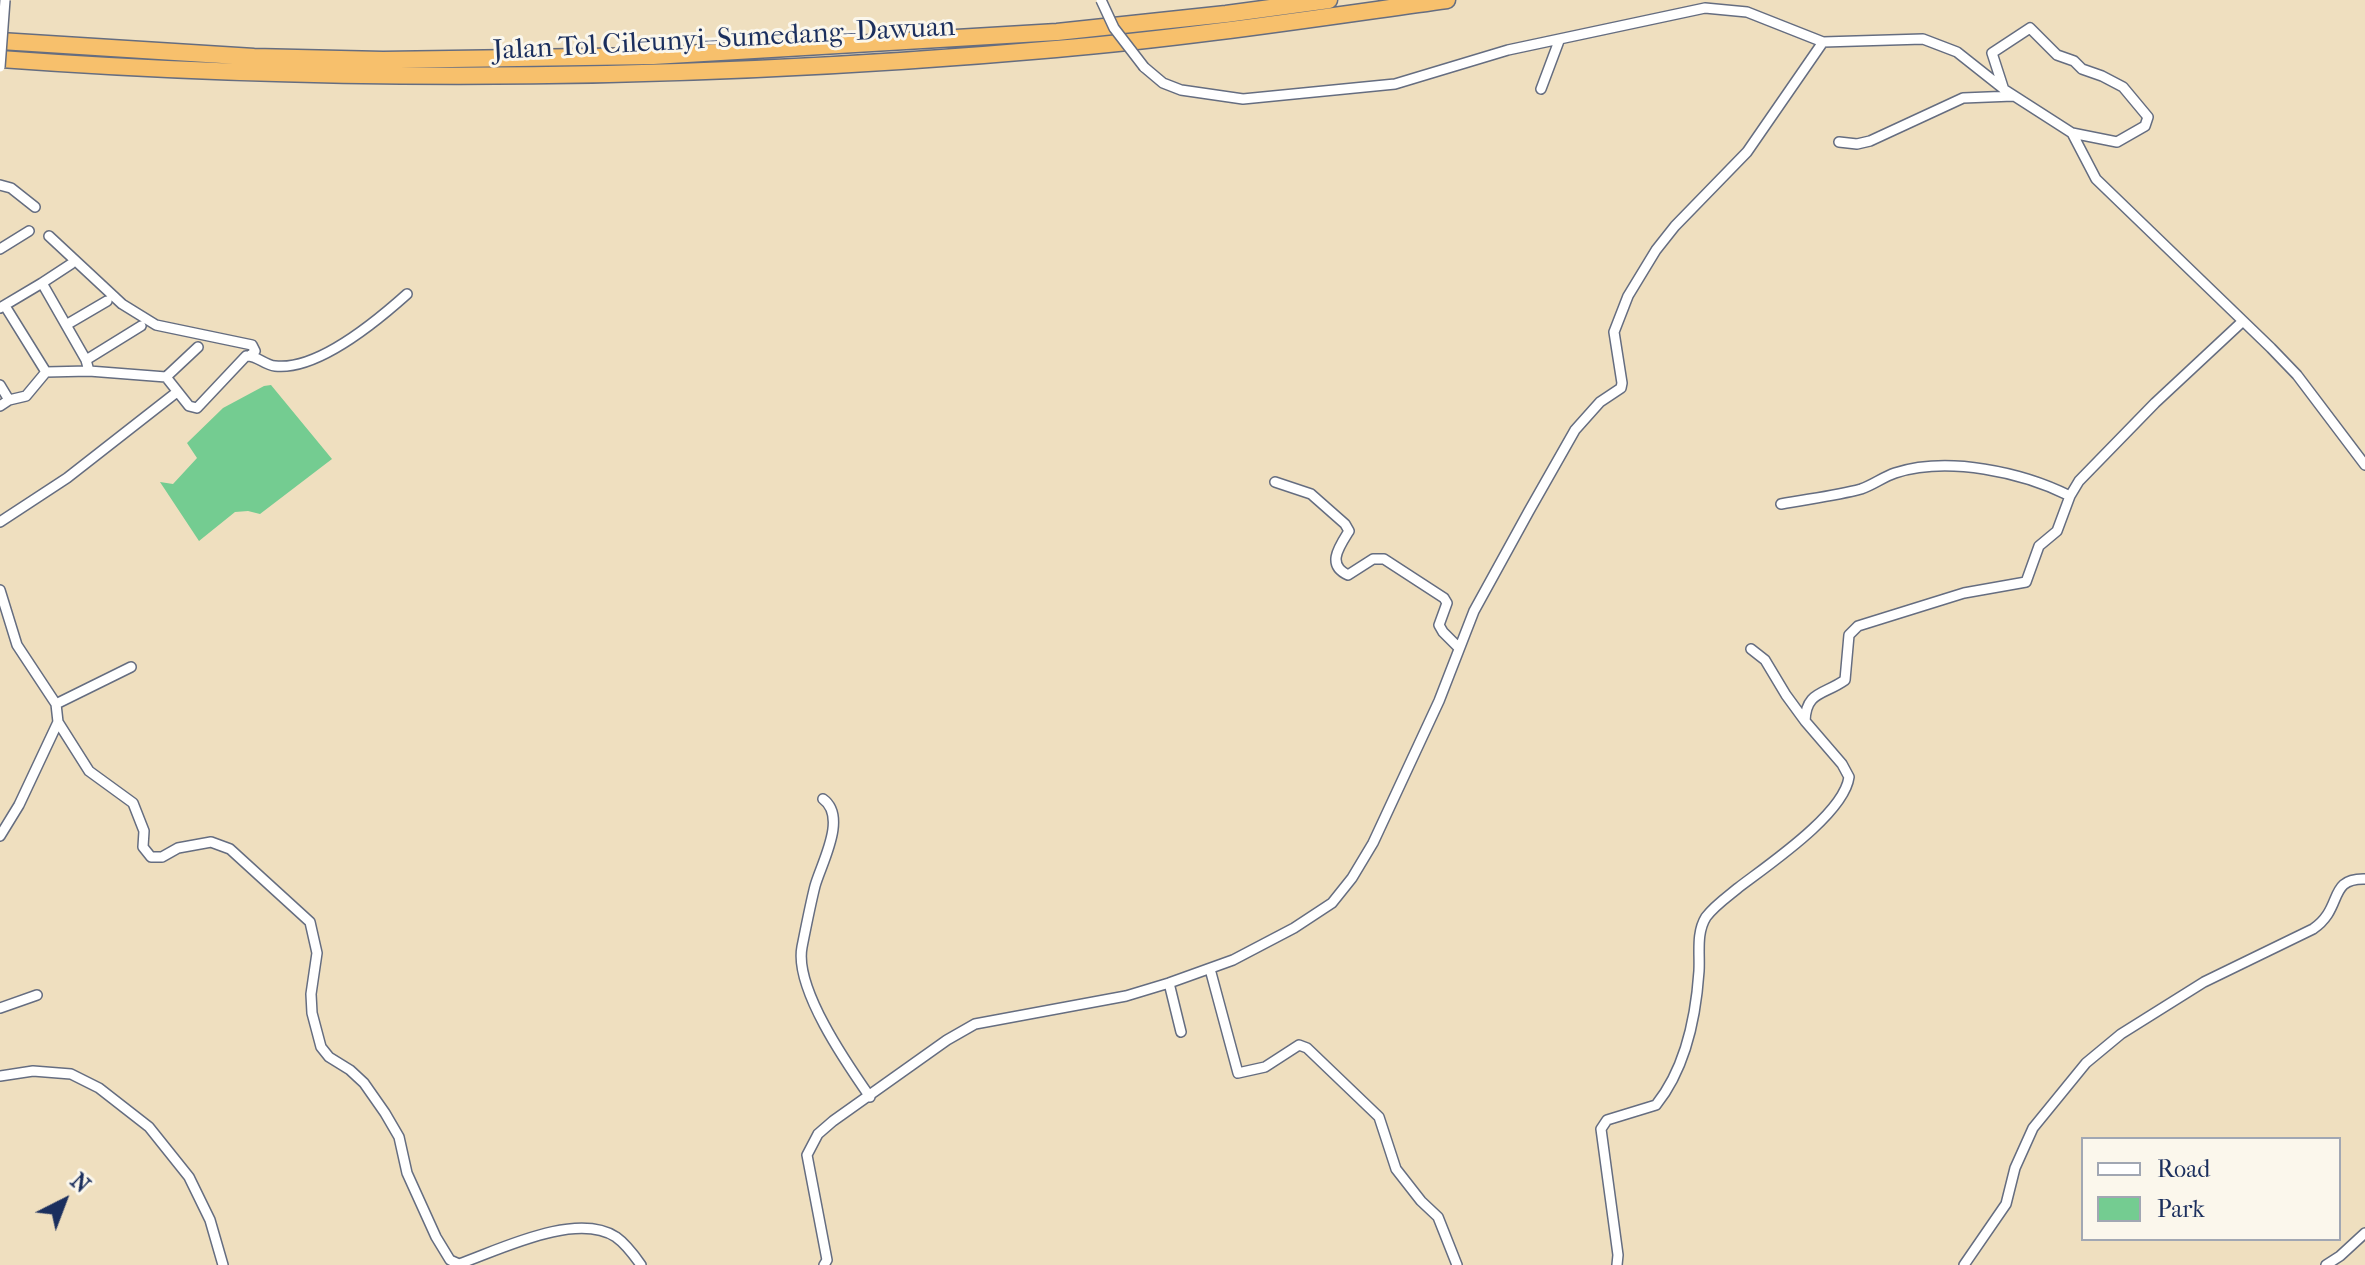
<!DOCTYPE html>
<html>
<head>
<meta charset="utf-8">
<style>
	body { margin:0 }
	#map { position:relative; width:2365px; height:1265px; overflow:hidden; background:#efdfbf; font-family:"IM FELL French Canon",serif }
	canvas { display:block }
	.legend { position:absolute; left:2081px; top:1137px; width:260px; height:104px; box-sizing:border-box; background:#fbf7ec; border:2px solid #a1a7b3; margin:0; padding:10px 14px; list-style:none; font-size:24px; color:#1b2f5e }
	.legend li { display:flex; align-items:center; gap:16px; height:40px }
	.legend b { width:40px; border:2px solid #a1a7b3 }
	.north { position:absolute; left:24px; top:1161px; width:80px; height:80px; -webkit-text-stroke:6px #fbf7ec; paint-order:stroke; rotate:42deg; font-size:22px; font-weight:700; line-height:32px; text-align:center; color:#1b2f5e }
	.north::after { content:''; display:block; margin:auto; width:28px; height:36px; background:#1b2f5e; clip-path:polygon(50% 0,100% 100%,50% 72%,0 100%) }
</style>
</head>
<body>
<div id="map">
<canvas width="2365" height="1265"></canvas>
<ul class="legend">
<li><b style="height:10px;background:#fff"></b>Road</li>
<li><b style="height:22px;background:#74cc91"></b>Park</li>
</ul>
<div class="north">N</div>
</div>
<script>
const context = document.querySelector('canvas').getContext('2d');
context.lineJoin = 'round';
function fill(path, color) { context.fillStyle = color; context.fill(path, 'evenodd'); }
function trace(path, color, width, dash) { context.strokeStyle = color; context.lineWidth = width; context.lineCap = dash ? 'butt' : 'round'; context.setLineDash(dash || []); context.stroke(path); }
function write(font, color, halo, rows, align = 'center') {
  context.font = font + ' "IM FELL French Canon",serif'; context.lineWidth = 6; context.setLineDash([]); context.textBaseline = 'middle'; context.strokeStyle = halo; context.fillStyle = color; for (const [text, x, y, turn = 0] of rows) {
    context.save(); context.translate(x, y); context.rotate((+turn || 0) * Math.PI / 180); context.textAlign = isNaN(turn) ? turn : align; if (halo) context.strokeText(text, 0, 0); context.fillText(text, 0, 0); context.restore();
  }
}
fill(new Path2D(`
	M271 385 332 459 260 514 248 511 235 512 199 541 160 482 173 484 197 458 187 443 223 408 264 386Z`), '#74cc91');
const street = new Path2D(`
	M1144 67 1163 83 1181 90 1243 99 1395 84 1508 50 1705 8 1747 12 1823 42 1923 39 1957 52 2005 90 2072 133 2096 179 2271 348 2297 375 2365 465
	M2003 87 1992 53 2030 28 2057 55 2074 61 2082 69 2102 76 2123 87 2148 117 2145 126 2117 142 2072 133
	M1541 89 1559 41
	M1839 142 1857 144 1870 141 1963 98 2013 96
	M0 185 11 188 35 207
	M49 236 122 304 156 325 252 345 255 351 251 355
	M0 249 29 231
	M42 283 71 264
	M5 306 46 372 89 371
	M0 308 42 283 86 360 89 371 166 377 198 347
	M66 325 107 301
	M86 360 141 326
	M166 377 189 406 197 408 246 356C257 355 264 365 275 366 317 371 378 320 407 294
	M0 385 9 400
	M0 406 9 400 26 396 46 372
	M1275 482 1311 494 1345 524 1349 531C1339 547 1326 565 1348 575L1373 559H1384L1444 598 1447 603 1439 625 1443 632 1458 647
	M1781 504C1807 499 1835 496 1861 489 1873 485 1883 477 1895 473 1948 456 2022 472 2070 496
	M0 522 67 478 177 392
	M0 590 17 645 56 704 58 722 19 805 0 836
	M1751 649 1765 660 1786 695 1805 721
	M56 704 131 667
	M58 722 89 771 133 803 144 831 143 847 151 857H162L178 848 211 842 230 849 310 922 317 953 311 994 312 1013 321 1047 329 1057 350 1070 364 1083 385 1113 399 1137 407 1173 436 1237 450 1260 459 1264C499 1250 576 1211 616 1237 626 1244 634 1255 641 1265
	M823 799C848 817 821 864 815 886 810 906 806 927 802 947 794 988 847 1064 870 1097
	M1210 969 1238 1073 1265 1067 1299 1045 1307 1048 1379 1117 1396 1169 1421 1201 1438 1217 1457 1265
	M1169 983 1181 1032
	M0 1008 37 995
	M0 1076 33 1071 71 1074 99 1088 149 1127 189 1177 210 1220 223 1265
	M824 1265 827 1260 807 1155 818 1134 833 1121 947 1040 975 1024 1126 996 1169 983 1233 960 1294 928 1332 903 1352 878 1373 843 1439 701 1474 611 1529 511 1575 430 1600 402 1621 388 1622 383 1614 332 1628 296 1656 250 1675 226 1747 152 1823 42
	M1617 1265 1618 1255 1601 1129 1607 1120 1656 1105C1685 1069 1696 1016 1699 971 1700 953 1696 933 1706 917 1714 906 1727 897 1738 888 1768 865 1844 814 1849 777L1842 764 1805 721C1806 691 1824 695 1845 680L1849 635 1858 626 1964 593 2026 582 2039 546 2057 531 2070 496 2079 481 2155 403 2243 321
	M1964 1265 2006 1204 2015 1168 2033 1128 2086 1063 2121 1034 2204 982 2313 929C2344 908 2327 878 2365 879
	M2326 1265 2340 1256 2365 1233`);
const highway = new Path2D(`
	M0 41 254 57 383 60 653 56 1057 32 1226 14 1329 0
	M0 59C352 85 704 80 1056 49 1187 38 1317 18 1447 0`);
trace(street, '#656d80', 12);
trace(highway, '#656d80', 19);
trace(street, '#fff', 9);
trace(highway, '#f7c06c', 16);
const streetBridge = new Path2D(`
	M1101 0 1114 28 1144 67
	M0 67 5 0`);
trace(streetBridge, '#656d80', 12, []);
trace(streetBridge, '#fff', 9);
write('28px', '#1b2f5e', '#fbf7ec', [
	["Jalan Tol Cileunyi–Sumedang–Dawuan",724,40,-3]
]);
</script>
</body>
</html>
